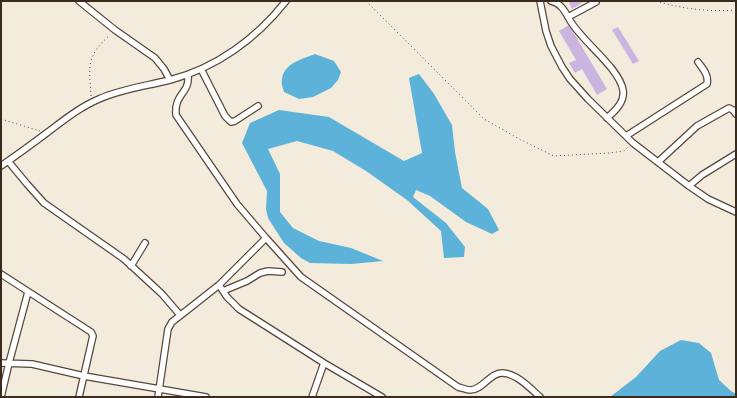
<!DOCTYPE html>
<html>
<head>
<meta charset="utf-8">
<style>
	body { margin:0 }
	#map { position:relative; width:737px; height:398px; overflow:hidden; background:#f3ebdb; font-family:"IM FELL Great Primer",serif }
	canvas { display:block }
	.frame { position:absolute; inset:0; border:2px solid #3b2a1e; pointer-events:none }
</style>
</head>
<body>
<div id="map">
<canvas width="737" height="398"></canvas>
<div class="frame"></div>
</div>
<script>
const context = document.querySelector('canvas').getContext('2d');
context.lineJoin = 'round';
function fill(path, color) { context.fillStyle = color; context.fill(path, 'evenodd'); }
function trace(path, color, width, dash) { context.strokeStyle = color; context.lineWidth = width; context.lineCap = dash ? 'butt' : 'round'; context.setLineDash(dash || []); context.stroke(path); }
fill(new Path2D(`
	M315 54 334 61 341 72 338 80 331 88 313 97 299 99 284 92C283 88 281 83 282 80 283 63 303 59 315 54Z
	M419 74 434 94 452 125 455 152 462 188 488 209 499 230 492 234 466 222 430 196 416 190 413 197 446 223 465 247 464 257 444 258 441 231 407 200 366 171 333 151 297 141 268 149 280 174V212L293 228 319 241 351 248 383 261 351 264 310 263 301 258 284 243 268 218 266 209 267 191 242 143 250 123 279 110 329 117 404 161 422 153 409 78Z
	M681 340 699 343 711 353 719 380 731 391 736 394V397H610L636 377 660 351Z`), '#5db2d9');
fill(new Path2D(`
	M568 1H585L572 9Z
	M569 25 607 89 597 95 582 69 575 73 569 63 576 60 559 31Z
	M618 27 639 61 633 64 612 30Z`), '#ccb4e1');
const minor = new Path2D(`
	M79 1 115 30 155 58 164 69 170 80
	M540 1 546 31 551 46 562 67 570 79 588 99 633 143 689 186 708 199 736 212
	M551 1C562 3 566 14 571 22 584 43 619 68 623 90 625 102 615 111 607 118
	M568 17 596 2
	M201 69 225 116 231 122 235 121 258 106
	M626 136 707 84C709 75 703 69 698 62
	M8 161 27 184 44 203 124 259 162 294 180 315
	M658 162 697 126 729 108 733 110 736 114
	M1 166C17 155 32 144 48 132 64 120 80 107 99 99 121 89 146 86 170 80 216 68 256 39 286 1
	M689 186 702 175 736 154
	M266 238 301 277 458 387C462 388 467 390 470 390 483 390 490 372 503 373 517 374 530 388 540 397
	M131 266 145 243
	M1 274 91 332 93 336 92 340 79 397
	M219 285 227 297 239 309 324 363 382 397
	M223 291 247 281 260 273 268 271 282 272
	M1 363 32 364 84 376 206 397
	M1 397 9 363 28 292
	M158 397 168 329 172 322 219 285 266 238 237 204 176 115C174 93 190 94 188 75
	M312 397 324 363`);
trace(minor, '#57473a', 8);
trace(new Path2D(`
	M366 1 484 119 521 140 554 156 609 153 624 151 629 146
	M656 1C683 9 708 12 736 10
	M91 96C89 66 86 56 110 35
	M1 119 40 131`), '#57473a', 1, [1, 3]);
trace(minor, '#fff', 5.5);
</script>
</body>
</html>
